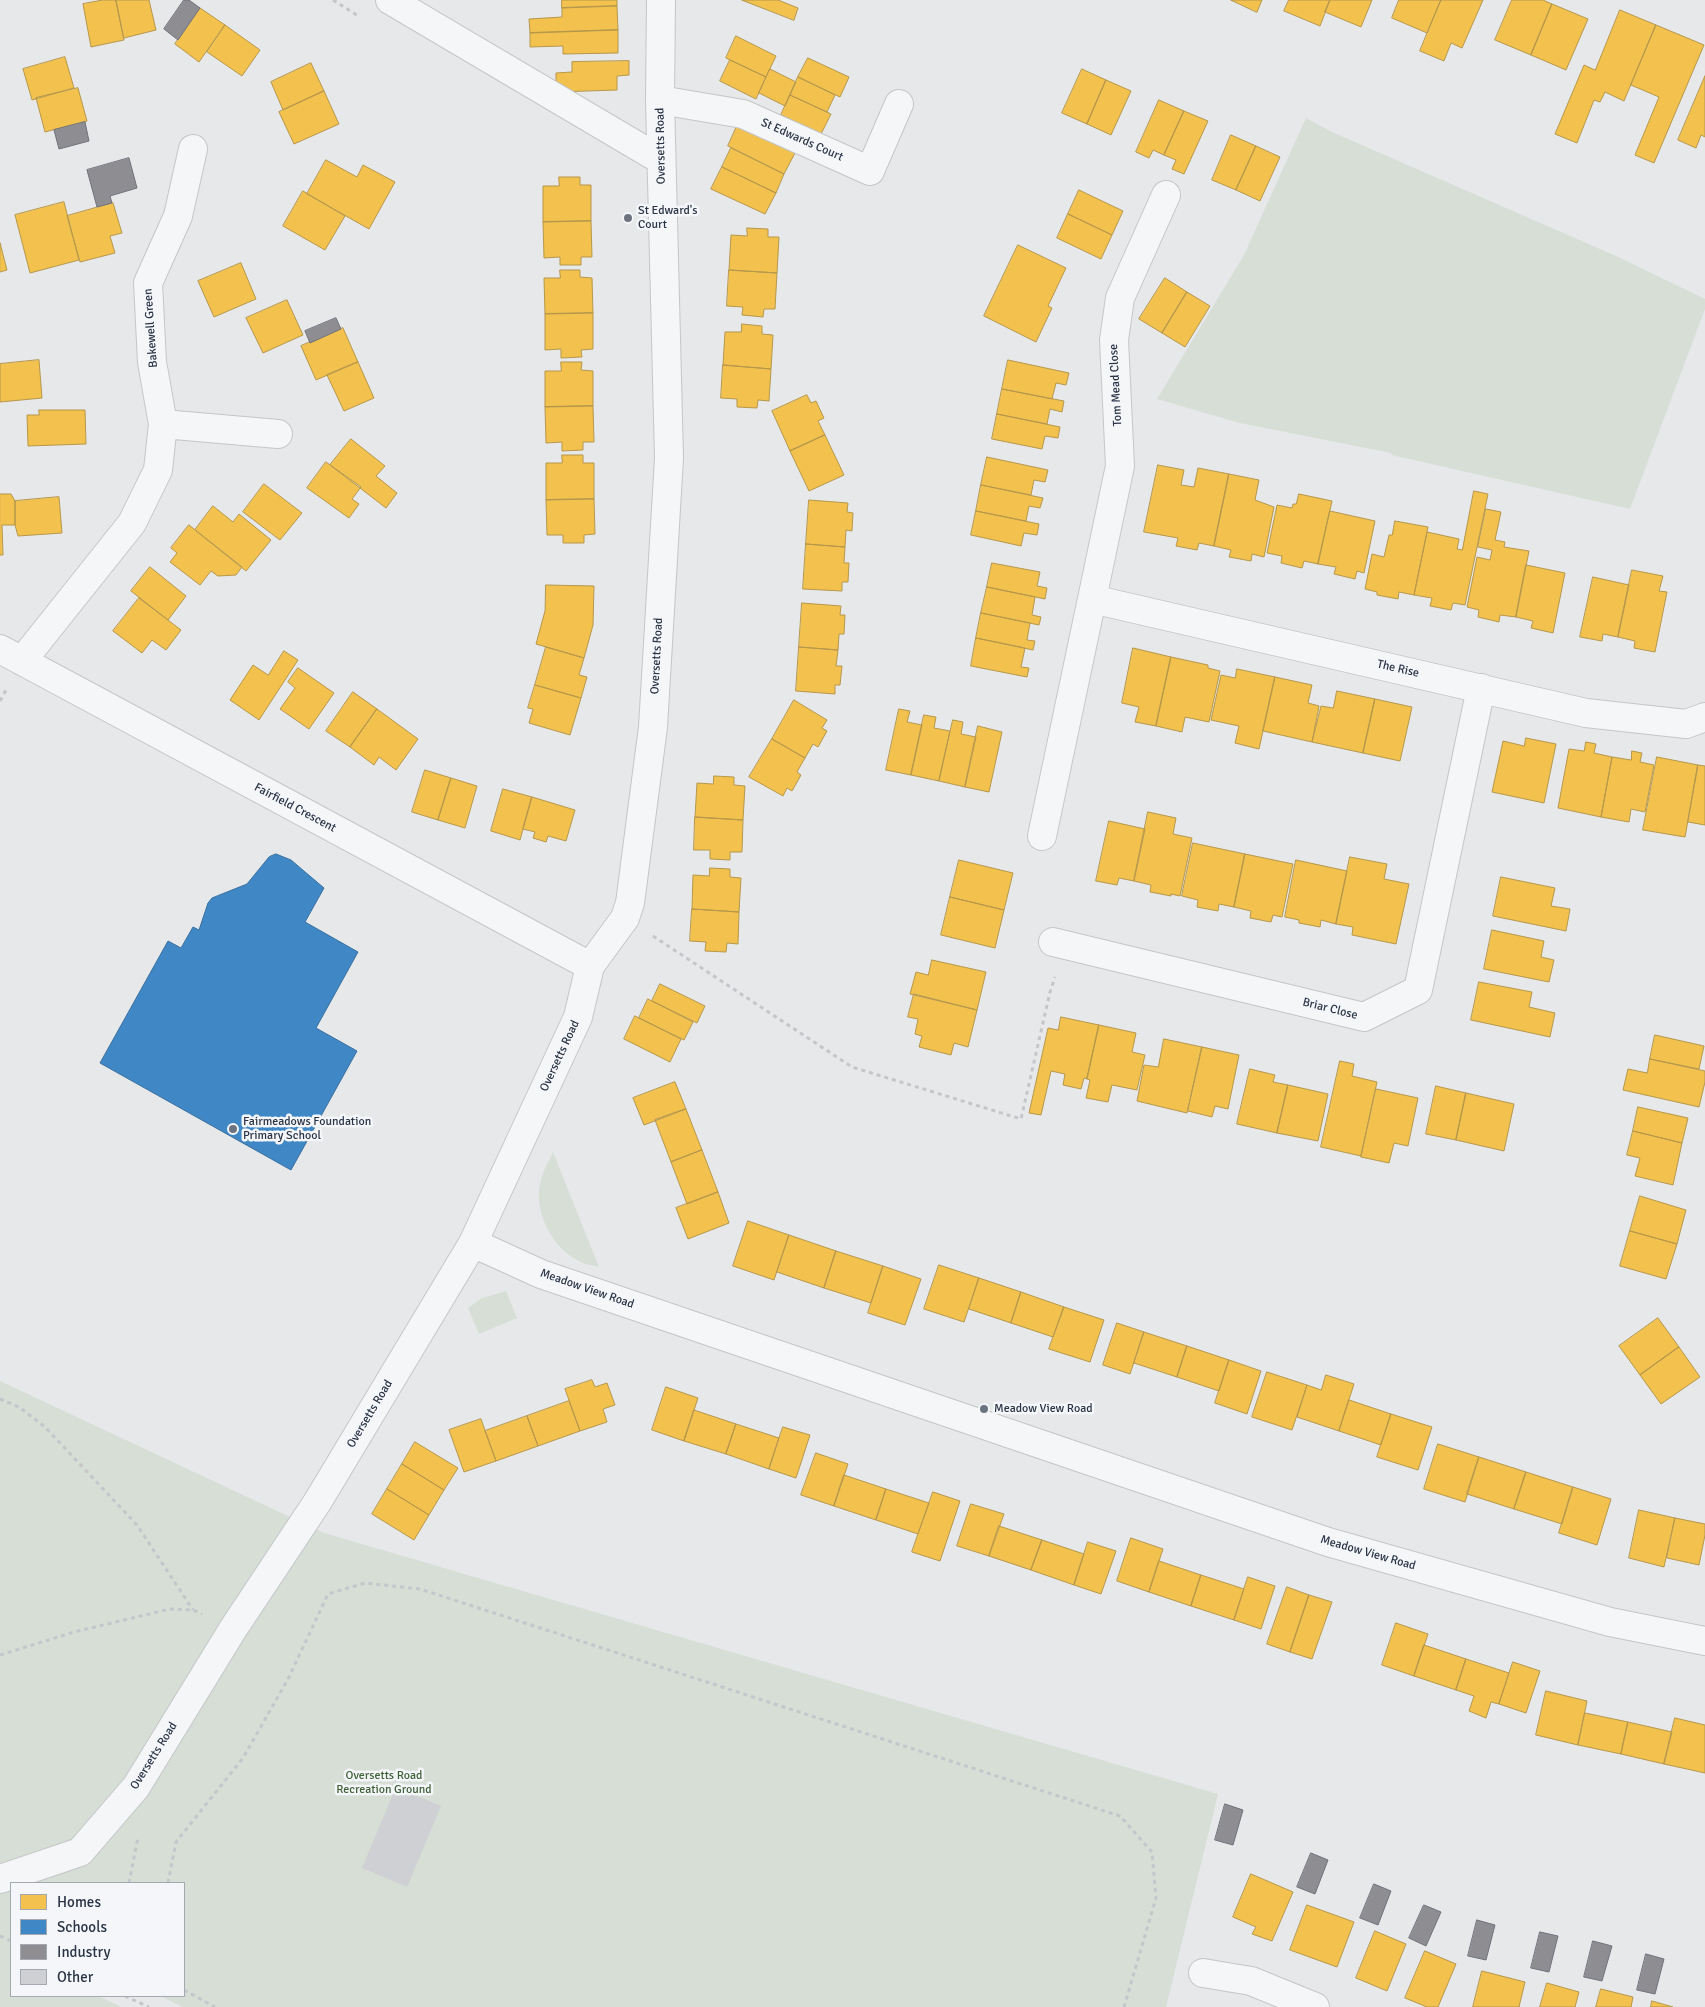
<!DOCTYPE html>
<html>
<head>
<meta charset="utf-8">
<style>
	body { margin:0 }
	#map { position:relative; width:1705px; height:2007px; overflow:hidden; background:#e6e8ea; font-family:Signika,sans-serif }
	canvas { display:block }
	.legend { position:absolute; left:10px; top:1882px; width:175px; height:115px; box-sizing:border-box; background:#f4f6f9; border:1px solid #a4a8b1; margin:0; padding:6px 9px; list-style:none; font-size:15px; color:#2b3445 }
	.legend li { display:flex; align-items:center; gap:10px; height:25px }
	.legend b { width:25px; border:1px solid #a4a8b1 }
</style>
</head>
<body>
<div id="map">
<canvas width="1705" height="2007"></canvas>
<ul class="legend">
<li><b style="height:14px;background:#f2c14e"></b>Homes</li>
<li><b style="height:14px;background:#3f88c5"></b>Schools</li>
<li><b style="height:14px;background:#8d8d92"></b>Industry</li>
<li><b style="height:14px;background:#ced0d3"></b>Other</li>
</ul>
</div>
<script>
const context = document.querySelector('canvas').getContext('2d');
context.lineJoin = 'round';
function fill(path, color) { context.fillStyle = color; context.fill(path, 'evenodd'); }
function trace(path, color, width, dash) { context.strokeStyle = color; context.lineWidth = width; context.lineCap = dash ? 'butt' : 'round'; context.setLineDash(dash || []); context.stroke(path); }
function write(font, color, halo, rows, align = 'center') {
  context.font = font + ' Signika,sans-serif'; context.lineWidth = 5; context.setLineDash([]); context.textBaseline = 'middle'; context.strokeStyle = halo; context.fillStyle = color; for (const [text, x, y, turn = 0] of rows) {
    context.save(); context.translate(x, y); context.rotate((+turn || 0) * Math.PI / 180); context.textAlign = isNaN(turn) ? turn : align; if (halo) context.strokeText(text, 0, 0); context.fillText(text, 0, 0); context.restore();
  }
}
fill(new Path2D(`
	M1306 118 1332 132 1616 256 1705 299V309L1630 509 1392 455 1391 453 1240 423 1157 399 1244 255Z
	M553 1152 599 1267C592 1265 583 1264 577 1260 550 1246 531 1206 542 1177 544 1168 550 1160 553 1152Z
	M506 1291 517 1318 479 1334 468 1308 482 1298Z
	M0 1381 324 1533 1218 1794 1166 2007H183L160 1996H184V1883H11V1996H98L121 2007H0Z`), '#d6ded6');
const homes = new Path2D(`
	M103 0H116L124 40 91 47 83 4Z
	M116 0H149L156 30 124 38Z
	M562 0H617V6L562 8Z
	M742 0H778L798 8 794 20Z
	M1231 0H1262L1257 12Z
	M1289 0H1330L1320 26 1284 11Z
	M1330 0H1372L1361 27 1325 12Z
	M1399 0H1441L1427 33 1392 18Z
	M1441 0H1483L1462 48 1451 43 1444 61 1420 51Z
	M1512 0H1543L1552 4 1531 55 1495 40Z
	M1552 4 1588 19 1566 70 1531 55Z
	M617 6 618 30 530 33 529 19 562 17V8Z
	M200 8 225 25 199 62 175 44Z
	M1620 10 1656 25 1624 101 1605 92 1600 102 1594 100 1577 143 1555 134 1584 65 1595 70Z
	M225 25 260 50 242 76 207 52Z
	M1656 25 1704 45 1654 163 1635 155 1659 97 1631 85Z
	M618 30V53L563 54V46L530 47V33Z
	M736 36 776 56 766 77 726 58Z
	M65 57 74 88 32 100 23 69Z
	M808 58 849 77 840 97 798 77Z
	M730 60 766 77 756 99 720 81Z
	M629 61V75L617 76V90L556 92V73L572 72V62Z
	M311 63 324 91 283 110 271 82Z
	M770 69 796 82 785 106 759 93Z
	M1082 69 1106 80 1087 124 1062 113Z
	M1705 76V137L1701 135 1696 148 1678 140Z
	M798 77 835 95 827 112 790 95Z
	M1106 80 1131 91 1111 135 1087 124Z
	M78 88 87 121 45 132 36 98Z
	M324 91 339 124 294 144 279 112Z
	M790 95 831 114 821 134 781 115Z
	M1159 100 1184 111 1164 155 1153 150 1149 158 1136 152Z
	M1184 111 1208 121 1184 174 1172 169 1176 160 1164 155Z
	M737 126 795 153 784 174 728 146Z
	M1231 135 1256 146 1236 190 1212 180Z
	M1256 146 1280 157 1260 201 1236 190Z
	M731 148 784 174 776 193 722 167Z
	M326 160 357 177 363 165 395 182 369 229 307 194Z
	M722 167 776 193 765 214 711 189Z
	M559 177H580V185H591V221L543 222V186H559Z
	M1079 190 1123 211 1112 235 1068 214Z
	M303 191 345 216 325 250 283 226Z
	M64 202 79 260 30 273 15 215Z
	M113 203 122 233 110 236 115 253 80 262 67 216Z
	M1068 214 1112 235 1101 259 1057 238Z
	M591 221 592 257H581V265H560V257L544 258 543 222Z
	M747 228 768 229V237H779L777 273 729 270 731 235 747 236Z
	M0 243 7 270 0 272Z
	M1018 245 1066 268 1048 306 1052 308 1036 342 984 316Z
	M241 263 256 299 214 317 198 281Z
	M560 270H580V277L592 278 593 313 545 314 544 278H560Z
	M729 270 777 273 775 309H764L763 317 742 315 743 307 727 306Z
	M1165 278 1187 292 1162 333 1139 319Z
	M1187 292 1210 306 1185 347 1162 333Z
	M287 300 303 335 263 353 246 318Z
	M593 313V349L581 350 582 357 561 358V349L545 350V314Z
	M742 324 762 326V334L773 335 771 369 723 365 725 332H741Z
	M343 328 358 362 316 380 301 346Z
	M39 360 42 398 0 402V364Z
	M1008 360 1069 373 1066 385 1056 383 1052 399 1002 389Z
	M358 362 374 398 344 411 327 375Z
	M561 362H582L581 370 593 371V406L545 407V371H561Z
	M723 365 771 369 769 401 758 400 757 408 737 407V399L721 398Z
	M1002 389 1064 401 1062 412 1050 409 1047 424 997 414Z
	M807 395 811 403 816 401 824 418 818 421 825 435 790 451 772 411Z
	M593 406 594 442H583V450L562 451V442L546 443 545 407Z
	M39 410H85L86 444 28 446 27 415H39Z
	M997 414 1060 427 1058 438 1045 436 1042 449 992 439Z
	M825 435 844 475 809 491 790 451Z
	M351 439 385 466 376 476 397 493 386 508 330 465Z
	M562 455H583V463H594V499L546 500V463H562Z
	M987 457 1048 470 1045 482 1034 480 1031 495 981 485Z
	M326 462 361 487 352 499 359 504 349 518 307 488Z
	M1158 465 1184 470 1181 485 1194 487 1198 468 1229 474 1214 546 1199 543 1197 550 1176 546 1178 538 1144 532Z
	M1229 474 1259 480 1255 500 1274 507 1264 557 1252 554 1251 561 1229 557 1231 550 1214 546Z
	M264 484 302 513 280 540 243 512Z
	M981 485 1043 498 1040 508 1029 506 1026 521 976 511Z
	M1474 491 1488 494 1465 605 1453 603 1451 610 1430 606 1432 598 1414 595 1427 532 1459 539 1457 549 1462 550Z
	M0 494H11L15 501V525H2L3 555H0Z
	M1299 494 1332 501 1318 564 1304 561 1302 568 1281 563 1282 556 1267 553 1277 505 1292 508 1293 504H1296Z
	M59 497 62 533 18 536 15 525V501Z
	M594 499 595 534 584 535V543H563V535H547L546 500Z
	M809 500 848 503 847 512 853 513 852 531 846 530 845 547 806 544Z
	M213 506 233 522 239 514 271 540 246 571 195 530Z
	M1486 509 1501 512 1495 540 1505 542 1504 547 1529 551 1516 617 1500 615 1499 622 1478 617 1479 610 1467 607 1477 557 1490 560 1492 550 1478 547Z
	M976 511 1039 524 1037 535 1024 533 1021 546 971 535Z
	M1330 511 1375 521 1364 573 1357 571 1355 579 1334 574 1336 567 1318 564Z
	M1395 521 1428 527 1414 595 1399 592 1398 599 1377 595V592L1365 589 1372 554 1384 557 1389 535H1392Z
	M189 525 242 567 236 575 218 576 211 571 200 585 170 562 177 553 171 548Z
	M806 544 845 547 844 563H849L848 582H842V591L803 589Z
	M992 563 1040 572 1037 586 1047 588 1045 599 987 587Z
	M1526 565 1565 573 1553 633 1531 628 1533 621 1516 617Z
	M150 567 186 596 168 620 131 591Z
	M1632 570 1663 576 1659 591 1667 592 1655 652 1634 648 1635 641 1618 637Z
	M1593 577 1629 585 1618 637 1603 634 1602 641 1580 637Z
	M546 585 594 586 593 625 584 658 536 644 545 611Z
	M987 587 1035 597 1032 615 1041 617 1039 625 981 613Z
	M139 598 181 630 166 650 152 640 142 653 113 631Z
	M802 603 841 606 840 615H845L844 634H839L838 650 799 647Z
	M981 613 1030 623 1027 640 1035 641 1033 650 976 638Z
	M976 638 1025 648 1021 667 1029 668 1027 677 971 666Z
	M546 647 584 658 579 675 587 677 581 698 535 685Z
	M799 647 838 650 836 666H842L840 685H835V694L796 691Z
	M1133 648 1171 657 1156 726 1135 722 1139 707 1122 703Z
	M284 651 298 660 259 720 230 700 253 665 268 675Z
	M1171 657 1208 665V668L1220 671 1209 722 1185 717 1182 732 1156 726Z
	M298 668 334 693 309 729 280 709 295 688 288 682Z
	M1237 669 1275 677 1259 749 1235 743 1239 726 1211 720 1221 675 1235 678Z
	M1275 677 1312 685 1308 703 1319 706 1312 742 1263 731Z
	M535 685 581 698 570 735 529 723 533 709 528 708Z
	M1337 691 1375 699 1363 753 1312 742 1321 706 1333 708Z
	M353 692 377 709 350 747 326 731Z
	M1375 699 1412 707 1400 761 1363 753Z
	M794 700 827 720 822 728 827 731 818 747 813 744 805 758 772 739Z
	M377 709 418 739 396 770 379 757 374 765 350 747Z
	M899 709 910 711 907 722 922 725 911 775 886 770Z
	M924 715 936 717 934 728 950 731 939 781 911 775Z
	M953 720 963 722 961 734 976 737 965 787 939 781Z
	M978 726 1002 732 989 792 965 787Z
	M1526 738 1556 744 1544 803 1492 792 1503 741 1524 746Z
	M772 739 805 758 797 772 801 775 792 791 787 788 783 796 749 777Z
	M1586 742 1596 744 1594 753 1612 757 1601 817 1558 808 1569 749 1584 751Z
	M1632 751 1642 753 1640 762 1654 765 1645 812 1631 809 1629 822 1601 817 1612 757 1631 760Z
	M1657 757 1698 765 1685 837 1643 830Z
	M1698 765 1705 766V825L1688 822Z
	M425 770 451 778 438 820 412 812Z
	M714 776 734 777V785L745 786 743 820 695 817 697 783 713 784Z
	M451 778 477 786 465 828 438 820Z
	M503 789 532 797 520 840 491 831Z
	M532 797 575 810 566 841 548 836 546 842 533 838 535 832 523 829Z
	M1148 812 1176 818 1173 834 1192 838 1180 896 1171 894V896L1150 892 1151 885 1134 881Z
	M695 817 743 820 742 852H730V860L710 859V850H694Z
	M1109 821 1145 829 1134 881 1119 878 1117 885 1096 881Z
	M1193 843 1245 854 1234 907 1219 904 1218 911 1197 907 1198 900 1182 896Z
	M1245 854 1293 864 1282 917 1273 915 1271 922 1250 918 1251 911 1234 907Z
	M1350 857 1387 864 1384 879 1409 884 1396 944 1352 935 1353 927 1336 924Z
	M959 860 1013 873 1004 910 950 897Z
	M1296 860 1347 871 1336 924 1321 920 1320 927 1299 923V920L1285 917Z
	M710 868 730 869V877L741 878 739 912 692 909 693 875 709 876Z
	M1501 877 1555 888 1551 906 1570 909 1566 931 1493 916Z
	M950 897 1004 910 995 948 941 935Z
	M692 909 739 912 738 944 727 943 726 952 705 951 706 942 690 941Z
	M1492 930 1544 941 1541 957 1554 960 1549 982 1484 969Z
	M932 960 986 972 977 1010 910 994 916 972 928 975Z
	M1479 982 1532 992 1529 1007 1555 1013 1550 1037 1471 1020Z
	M660 984 705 1006 697 1023 652 1001Z
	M914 994 977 1010 968 1047 954 1043 951 1055 919 1047 922 1036 915 1034 918 1019 908 1017Z
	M648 999 693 1022 684 1040 639 1018Z
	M635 1016 681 1039 670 1062 624 1039Z
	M1061 1017 1099 1025 1087 1079 1084 1078 1081 1089 1063 1085 1065 1074 1051 1071 1041 1115 1029 1113 1048 1028 1058 1030Z
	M1099 1025 1136 1033 1132 1052 1145 1055 1137 1090 1112 1085 1108 1102 1086 1098 1090 1080 1087 1079Z
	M1655 1035 1704 1046 1699 1069 1650 1059Z
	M1164 1039 1202 1047 1187 1113 1137 1101 1144 1065 1158 1067Z
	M1202 1047 1239 1055 1228 1109 1215 1106 1212 1117 1188 1111Z
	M1650 1059 1705 1071V1082L1699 1107 1623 1090 1628 1069 1647 1073Z
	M1340 1061 1354 1064 1352 1076 1377 1082 1361 1156 1321 1147Z
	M1250 1069 1275 1075 1273 1082 1288 1085 1277 1133 1237 1124Z
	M675 1082 686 1109 644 1125 633 1098Z
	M1288 1085 1328 1094 1318 1141 1277 1133Z
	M1436 1086 1466 1093 1456 1140 1426 1134Z
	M1376 1089 1418 1098 1408 1146 1394 1143 1389 1163 1361 1157Z
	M1466 1093 1514 1104 1504 1151 1456 1140Z
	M1638 1107 1688 1118 1682 1143 1633 1131Z
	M686 1109 702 1150 671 1162 655 1120Z
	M1633 1131 1682 1143 1673 1185 1635 1176 1640 1158 1627 1155Z
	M702 1150 718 1192 687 1204 671 1162Z
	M718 1192 729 1223 688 1239 676 1208Z
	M1640 1196 1686 1210 1677 1244 1630 1231Z
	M748 1221 789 1235 774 1280 733 1266Z
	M1630 1231 1677 1244 1666 1279 1620 1266Z
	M789 1235 836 1251 824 1288 777 1272Z
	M836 1251 883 1266 871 1303 824 1288Z
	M939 1265 979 1278 964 1322 924 1309Z
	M883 1266 921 1279 905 1325 868 1313Z
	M979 1278 1021 1292 1011 1323 969 1309Z
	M1021 1292 1064 1307 1053 1337 1011 1323Z
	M1064 1307 1104 1320 1090 1362 1049 1349Z
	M1658 1318 1679 1347 1640 1375 1619 1346Z
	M1117 1323 1144 1332 1130 1374 1103 1365Z
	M1144 1332 1187 1346 1177 1377 1134 1363Z
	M1187 1346 1229 1360 1219 1391 1177 1377Z
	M1679 1347 1700 1377 1661 1404 1640 1375Z
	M1229 1360 1261 1371 1247 1414 1215 1403Z
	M1267 1372 1307 1385 1292 1430 1252 1417Z
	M1326 1375 1354 1384 1339 1431 1297 1417 1307 1385 1321 1390Z
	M592 1380 595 1387 607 1383 615 1405 603 1409 607 1422 580 1431 565 1389Z
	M666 1387 698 1398 684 1441 652 1430Z
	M1349 1400 1391 1414 1381 1445 1339 1431Z
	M569 1401 580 1431 538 1446 527 1416Z
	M694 1410 736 1424 726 1454 684 1441Z
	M1391 1414 1432 1427 1418 1470 1377 1457Z
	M527 1416 538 1446 496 1461 485 1431Z
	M481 1419 496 1461 464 1472 449 1430Z
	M736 1424 779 1438 769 1469 726 1454Z
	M783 1427 810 1435 796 1478 769 1469Z
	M415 1442 458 1468 444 1490 402 1464Z
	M1438 1444 1479 1457 1465 1502 1424 1489Z
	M816 1453 848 1464 834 1506 801 1495Z
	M1479 1457 1526 1472 1514 1509 1467 1494Z
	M402 1464 444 1490 429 1515 387 1489Z
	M1526 1472 1573 1487 1562 1524 1514 1509Z
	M844 1475 886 1489 876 1520 834 1506Z
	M1573 1487 1611 1499 1597 1545 1559 1533Z
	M387 1489 429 1515 414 1540 372 1514Z
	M886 1489 929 1503 918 1534 876 1520Z
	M933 1492 960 1501 940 1561 912 1552Z
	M971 1504 1004 1514 989 1556 957 1546Z
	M1639 1510 1675 1518 1664 1567 1629 1558Z
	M1675 1518 1705 1524V1535L1699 1565 1667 1558Z
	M999 1526 1042 1540 1031 1570 989 1556Z
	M1131 1538 1163 1549 1149 1592 1117 1581Z
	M1042 1540 1084 1554 1074 1585 1031 1570Z
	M1088 1542 1116 1551 1101 1594 1074 1585Z
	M1159 1561 1201 1575 1191 1606 1149 1592Z
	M1201 1575 1244 1589 1234 1620 1191 1606Z
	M1248 1577 1275 1586 1261 1629 1234 1620Z
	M1287 1587 1309 1595 1290 1652 1267 1644Z
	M1309 1595 1332 1602 1312 1659 1290 1652Z
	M1396 1623 1428 1634 1414 1676 1382 1665Z
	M1424 1645 1466 1659 1456 1690 1414 1676Z
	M1466 1659 1509 1673 1499 1704 1491 1702 1486 1718 1469 1711 1474 1696 1456 1690Z
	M1513 1662 1540 1671 1526 1713 1499 1704Z
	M1546 1691 1587 1701 1578 1745 1536 1735Z
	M1585 1713 1628 1722 1621 1754 1578 1745Z
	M1675 1718 1705 1725V1773L1664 1764Z
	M1628 1722 1672 1732 1664 1764 1621 1754Z
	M1251 1874 1293 1892 1272 1941 1252 1934 1256 1927 1233 1917Z
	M1307 1905 1354 1922 1337 1967 1290 1950Z
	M1375 1931 1406 1944 1387 1991 1356 1978Z
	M1425 1951 1456 1964 1438 2007H1427L1405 1998Z
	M1482 1971 1525 1982 1519 2007H1473Z
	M1547 1983 1579 1992 1575 2007H1540Z
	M1601 1989 1633 1997 1631 2007H1596Z
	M1652 2001 1673 2007H1651Z`);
fill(homes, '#f2c14e');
trace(homes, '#b6974b', 1);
const schools = new Path2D(`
	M276 854 291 860 324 888 305 922 358 952 316 1028 357 1051 291 1170 100 1063 168 941 181 948 193 927 199 930 208 903 212 898 247 884 269 857Z`);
fill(schools, '#3f88c5');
trace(schools, '#396f9f', 1);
const industry = new Path2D(`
	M184 0H189L200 8 178 40 164 29Z
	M85 122 89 141 59 149 54 130Z
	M129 158 137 188 110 196 112 203 97 207 87 170Z
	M336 318 341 329 310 343 305 331Z
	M1225 1804 1243 1810 1233 1845 1215 1840Z
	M1311 1853 1328 1860 1315 1894 1297 1887Z
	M1374 1884 1391 1891 1378 1925 1360 1918Z
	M1424 1905 1441 1912 1426 1946 1409 1938Z
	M1477 1920 1495 1925 1486 1960 1468 1956Z
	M1540 1932 1558 1936 1549 1972 1531 1968Z
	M1593 1941 1612 1946 1602 1981 1584 1977Z
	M1646 1954 1664 1959 1655 1994 1637 1990Z`);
fill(industry, '#8d8d92');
trace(industry, '#70727b', 1);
fill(new Path2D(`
	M396 1787 441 1806 407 1887 362 1868Z`), '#ced0d3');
const minor = new Path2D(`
	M390 0 661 160
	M660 100 743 114 870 171 899 104
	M163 424 278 434
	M1092 599 1586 713 1686 724 1705 717
	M0 649 590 966
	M22 661 132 523 158 470 163 424 152 362 148 283 178 216 193 149
	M1042 836 1120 466 1114 340 1120 298 1166 195
	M1053 942 1364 1017 1418 990 1481 688
	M473 1243 541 1274 1328 1542 1610 1622 1705 1641
	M0 1879 80 1852 136 1787 233 1629 318 1501 473 1243 578 1017 590 966 625 918 630 903 653 727 669 458 660 100 661 0
	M1203 1973 1251 1981 1315 2007`);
trace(minor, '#c4c6c8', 30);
trace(new Path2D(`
	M333 0 360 17
	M0 701 6 690
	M653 936 852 1067 1021 1119 1050 992 1055 977
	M0 1399 19 1407 45 1427 137 1525 193 1610
	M0 1655 74 1632 170 1609 193 1610 202 1614
	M129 1883 138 1837
	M168 1883 176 1842 243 1758 288 1679 328 1594 365 1583 420 1589 1120 1816 1152 1852 1156 1898 1124 2007
	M0 1936 11 1941
	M184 1990 215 2007
	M125 1996 149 2007`), '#c5c6ca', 3, [4, 4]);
trace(minor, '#f5f6f7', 28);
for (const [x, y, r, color] of [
	[628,218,5,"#6c737f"],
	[233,1129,5,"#6c737f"],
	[984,1409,5,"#6c737f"]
]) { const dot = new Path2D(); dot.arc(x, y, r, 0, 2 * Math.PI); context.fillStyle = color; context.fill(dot); trace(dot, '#f4f6f9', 2); }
write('12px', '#2b3445', '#f4f6f9', [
	["St Edwards Court",802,140,24],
	["Oversetts Road",661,146,-91],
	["Bakewell Green",151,328,-94],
	["Tom Mead Close",1116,385,-93],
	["Oversetts Road",657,656,-87],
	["The Rise",1398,669,13],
	["Fairfield Crescent",295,808,28],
	["Briar Close",1330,1009,14],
	["Oversetts Road",560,1056,-65],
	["Meadow View Road",587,1289,19],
	["Oversetts Road",370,1414,-59],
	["Meadow View Road",1368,1553,16],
	["Oversetts Road",154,1756,-58]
]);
write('12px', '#2b3445', '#f4f6f9', [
	["St Edward's",638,211],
	["Court",638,225],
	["Fairmeadows Foundation",243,1122],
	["Primary School",243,1136],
	["Meadow View Road",994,1409]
], 'left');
write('12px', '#3f6138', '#f4f6f9', [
	["Oversetts Road",384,1776],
	["Recreation Ground",384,1790]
]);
</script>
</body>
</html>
